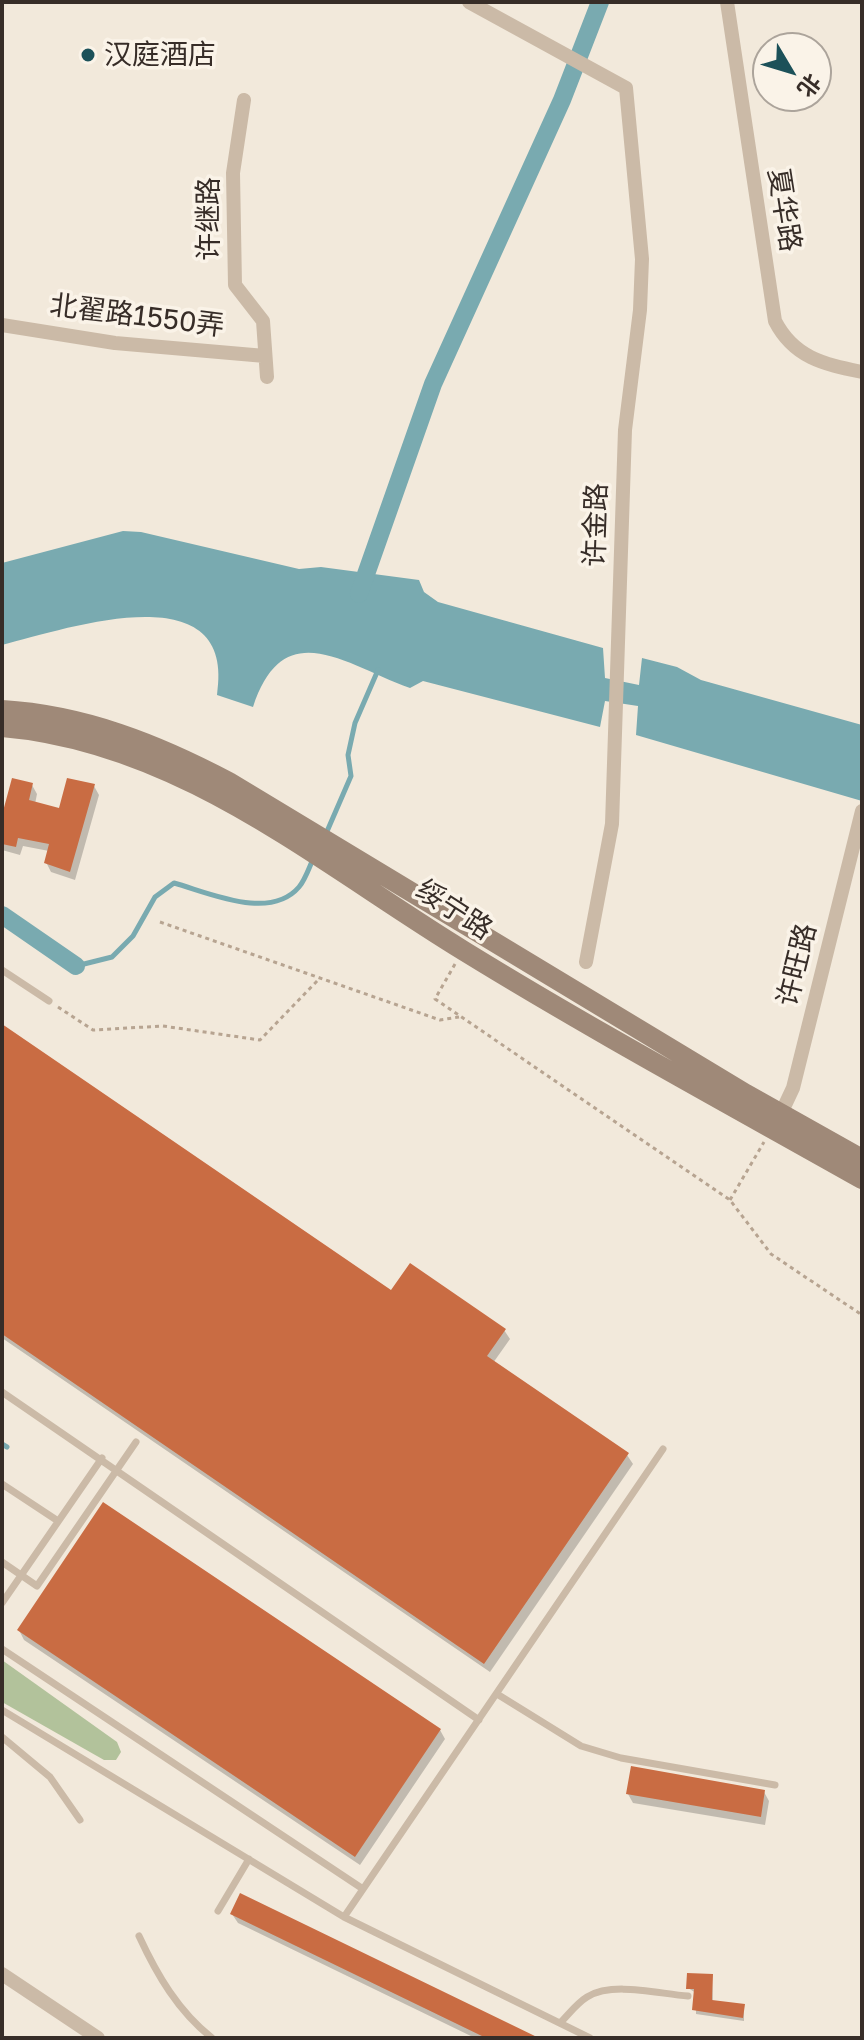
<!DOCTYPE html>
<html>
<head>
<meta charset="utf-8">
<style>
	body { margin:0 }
	#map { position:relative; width:864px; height:2040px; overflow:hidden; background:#f2e9db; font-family:"Golos Text","Noto Sans SC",sans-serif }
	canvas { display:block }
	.frame { position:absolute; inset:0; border:4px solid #372d28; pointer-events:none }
	.north { position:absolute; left:752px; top:32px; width:80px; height:80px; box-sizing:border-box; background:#faf3e8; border:2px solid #aca49b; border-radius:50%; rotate:128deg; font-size:22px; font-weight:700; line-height:32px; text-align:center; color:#372d28 }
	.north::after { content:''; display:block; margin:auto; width:28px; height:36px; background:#1c5159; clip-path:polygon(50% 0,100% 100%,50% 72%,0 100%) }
</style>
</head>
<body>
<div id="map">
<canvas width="864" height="2040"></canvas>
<div class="frame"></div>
<div class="north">北</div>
</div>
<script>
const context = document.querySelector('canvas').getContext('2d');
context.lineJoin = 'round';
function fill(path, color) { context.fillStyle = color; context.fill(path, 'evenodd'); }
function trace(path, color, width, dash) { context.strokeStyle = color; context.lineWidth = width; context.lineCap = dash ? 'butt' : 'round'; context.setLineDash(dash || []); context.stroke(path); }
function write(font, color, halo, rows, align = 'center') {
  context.font = font + ' "Golos Text","Noto Sans SC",sans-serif'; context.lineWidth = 7; context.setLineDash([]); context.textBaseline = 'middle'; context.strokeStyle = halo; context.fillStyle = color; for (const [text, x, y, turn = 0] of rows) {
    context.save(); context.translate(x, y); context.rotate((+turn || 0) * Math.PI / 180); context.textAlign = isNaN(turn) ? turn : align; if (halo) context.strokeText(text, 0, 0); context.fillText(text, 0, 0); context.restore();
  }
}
fill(new Path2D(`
	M2 1660 117 1742 121 1752 116 1760H104L2 1702Z`), '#b2c29b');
fill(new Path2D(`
	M123 531 141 532 299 569 321 567 419 580 424 592 438 602 603 648 605 678 639 685 642 658 677 667 701 680 862 725V801L636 735 638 706 605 701 600 727 423 681 410 688C345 665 284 613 253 707L217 695C237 570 66 629 2 645V563Z`), '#79aab0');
fill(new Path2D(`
	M32 785 37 794 35 804 60 810 94 786 99 795 75 880 51 872 46 862 49 851 23 846 20 855 2 850V823Z
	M2 1026 391 1293 504 1330 510 1339 493 1363 627 1455 633 1464 490 1672 2 1338Z
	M19 1630 440 1730 445 1739 360 1865 24 1640Z
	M764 1792 769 1801 765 1825 633 1803 628 1794Z
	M232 1914 535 2038H475L238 1923Z
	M712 1976 713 2002 744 2006V2021L696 2014V1993L688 1988Z`), '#0003');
trace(new Path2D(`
	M325 836 351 776 348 755 355 723 378 670
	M76 966 112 957 133 936 155 897 174 883C210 893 270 921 299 887 305 880 309 868 313 859
	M2 1444 7 1447`), '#79aab0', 5);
trace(new Path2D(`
	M359 594 433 384 562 100 600 2
	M2 915 76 966`), '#79aab0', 18);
fill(new Path2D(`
	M12 778 33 783 29 800 59 808 67 778 95 784 70 872 44 863 49 844 18 838 16 847 2 844V815Z
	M2 1024 391 1290 410 1263 506 1329 487 1356 629 1453 484 1664 2 1334Z
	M103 1502 441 1729 355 1857 17 1630Z
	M631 1766 765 1790 761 1817 626 1794Z
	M240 1893 539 2038H486L230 1914Z
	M687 1973 713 1974 712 2000 745 2004 743 2018 692 2010 694 1989H686Z`), '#c96c43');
trace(new Path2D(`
	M160 922 440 1020 459 1017
	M455 964 435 999 730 1200 771 1254 862 1315
	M58 1007 93 1030 163 1026 260 1040 320 978
	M730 1200 764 1142`), '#b7a491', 3, [4, 4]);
trace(new Path2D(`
	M2 970 49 1001
	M2 1392 479 1720
	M2 1484 58 1521
	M2 1562 37 1586 136 1442
	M2 1603 102 1458
	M2 1649 363 1889
	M497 1694 581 1746 621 1758 775 1785
	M2 1710 344 1917 590 2038
	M2 1737 50 1777 80 1820
	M218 1911 249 1859
	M344 1917 663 1449
	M139 1936C157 1975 178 2011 212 2038
	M560 2023C568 2015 577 2003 587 1997 613 1981 659 1994 688 1996`), '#cbbaa7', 7);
trace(new Path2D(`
	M469 2 626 88 642 259 640 310 625 430 612 824 586 962
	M727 2 775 321C794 358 824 364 862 372
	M244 100 233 173 235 285 263 321 267 377
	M2 325 115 343 265 356
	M777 1122 793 1088 862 811
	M2 1974 98 2038`), '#cbbaa7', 14);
trace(new Path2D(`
	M2 710C84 715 157 744 229 782L746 1094 862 1159
	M2 727C180 742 317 861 464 951 594 1031 729 1104 862 1179`), '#9f8978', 20);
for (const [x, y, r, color] of [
	[88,55,8,"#1c5159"]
]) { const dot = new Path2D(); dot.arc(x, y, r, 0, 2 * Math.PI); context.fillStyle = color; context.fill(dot); trace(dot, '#faf3e8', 3); }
write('28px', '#372d28', '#faf3e8', [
	["汉庭酒店",104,55]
], 'left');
write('28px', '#372d28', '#faf3e8', [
	["夏华路",784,210,81],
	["许继路",209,219,-90],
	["北翟路1550弄",137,316,7],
	["许金路",596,525,-88],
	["绥宁路",454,910,33],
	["许旺路",797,965,-76]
]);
</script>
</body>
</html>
